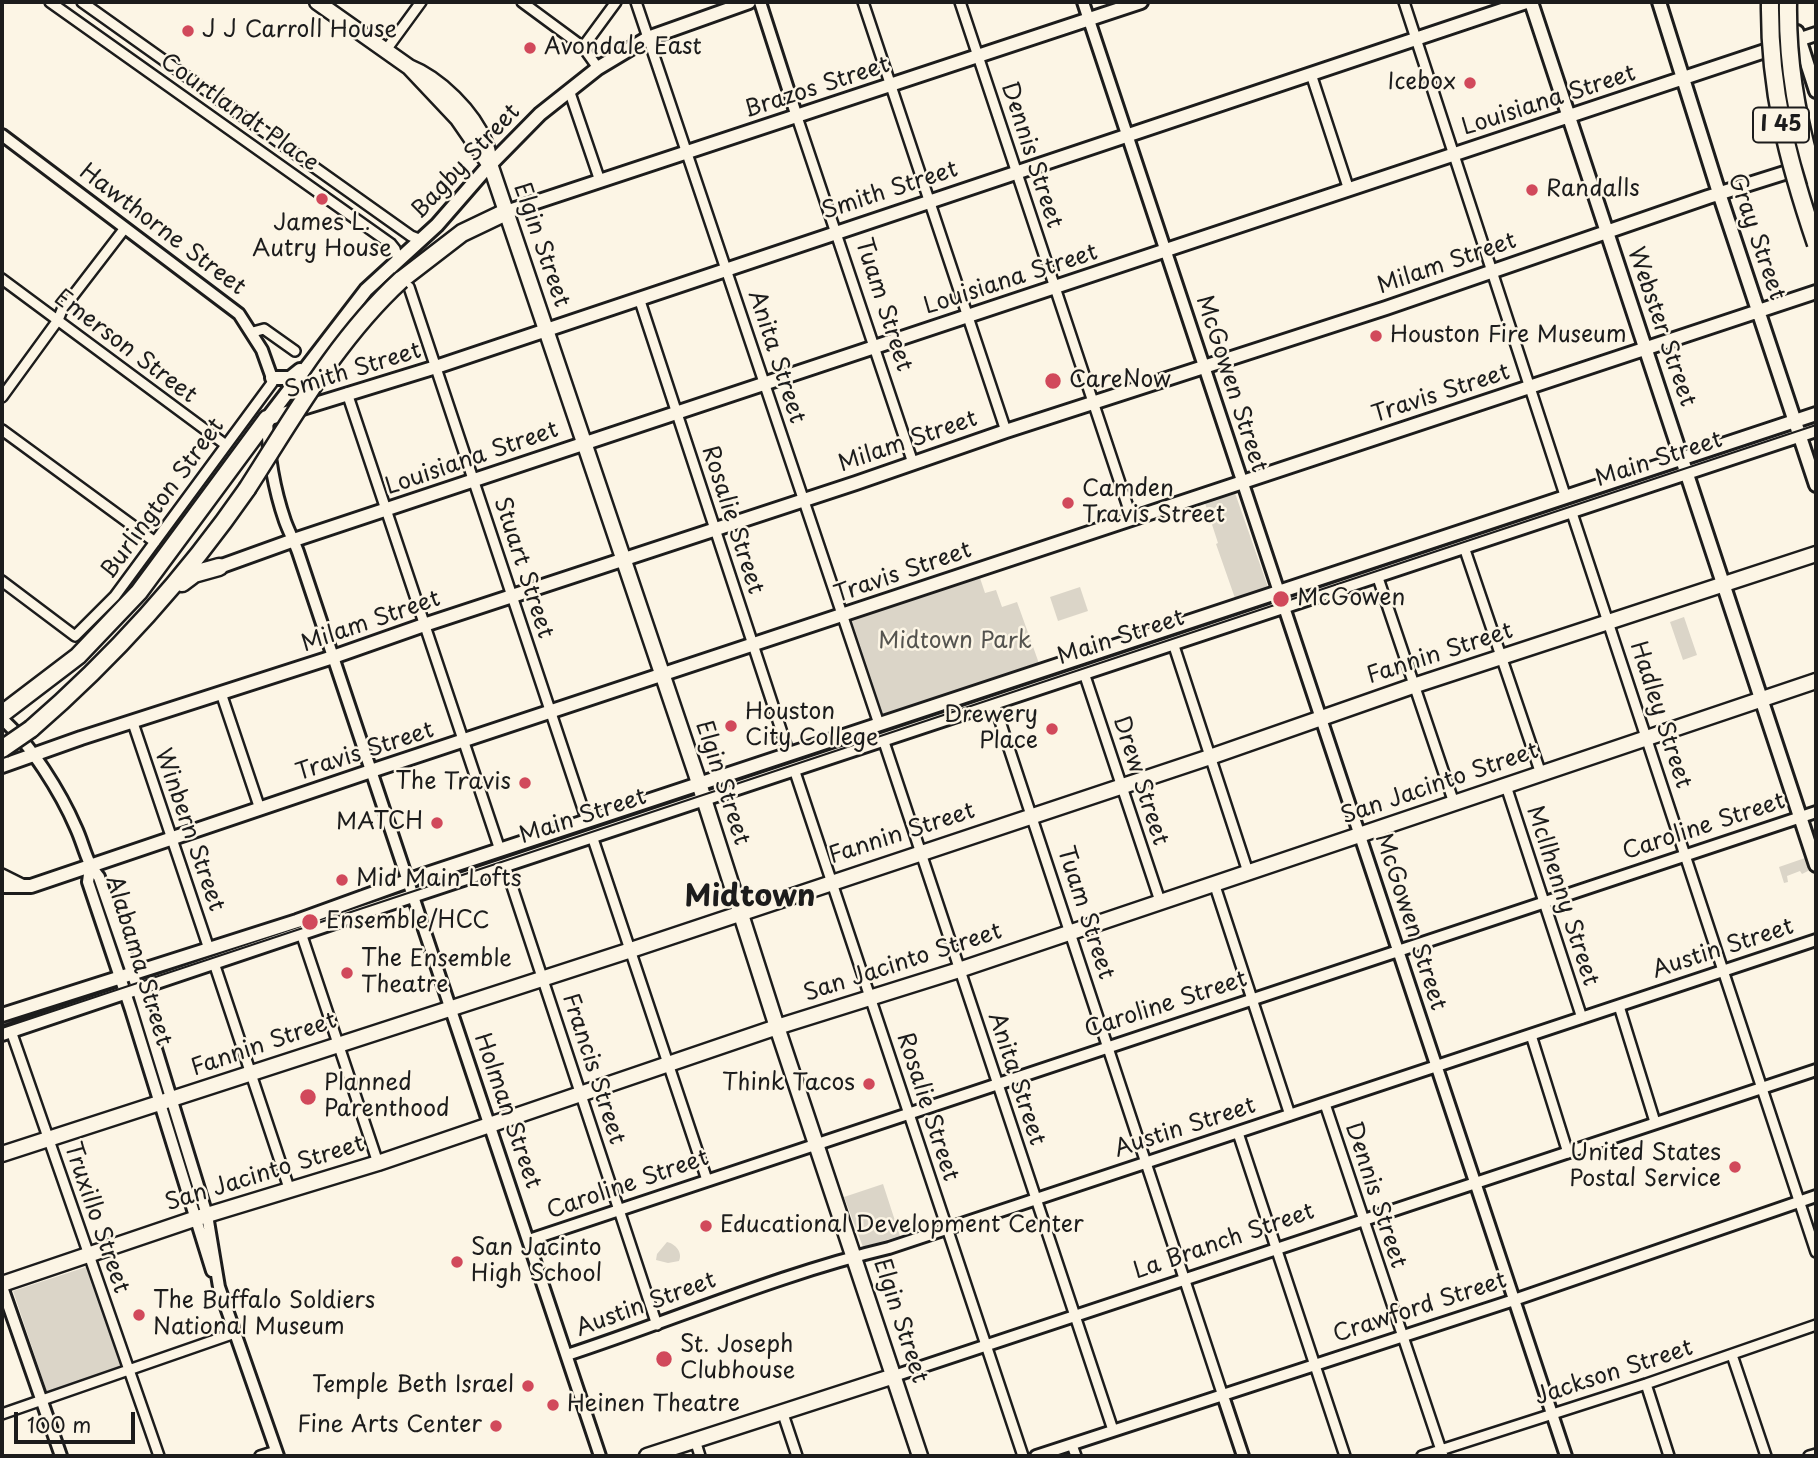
<!DOCTYPE html>
<html>
<head>
<meta charset="utf-8">
<style>
	body { margin:0 }
	#map { position:relative; width:1818px; height:1458px; overflow:hidden; background:#fcf5e5; font-family:"Playpen Sans",sans-serif }
	canvas { display:block }
	.frame { position:absolute; inset:0; border:4px solid #1c1c1c; pointer-events:none }
	.scale { position:absolute; left:14px; top:1412px; width:121px; height:32px; box-sizing:border-box; border:4px solid #1c1c1c; border-top:0; padding-left:9px; font-size:21px; line-height:24px; white-space:nowrap; color:#1c1c1c; -webkit-text-stroke:5px #fcf5e5; paint-order:stroke }
</style>
</head>
<body>
<div id="map">
<canvas width="1818" height="1458"></canvas>
<div class="frame"></div>
<div class="scale">100 m</div>
</div>
<script>
const context = document.querySelector('canvas').getContext('2d');
context.lineJoin = 'round';
function fill(path, color) { context.fillStyle = color; context.fill(path, 'evenodd'); }
function trace(path, color, width, dash) { context.strokeStyle = color; context.lineWidth = width; context.lineCap = dash ? 'butt' : 'round'; context.setLineDash(dash || []); context.stroke(path); }
function write(font, color, halo, rows, align = 'center') {
  context.font = font + ' "Playpen Sans",sans-serif'; context.lineWidth = 5; context.setLineDash([]); context.textBaseline = 'middle'; context.strokeStyle = halo; context.fillStyle = color; for (const [text, x, y, turn = 0] of rows) {
    context.save(); context.translate(x, y); context.rotate((+turn || 0) * Math.PI / 180); context.textAlign = isNaN(turn) ? turn : align; if (halo) context.strokeText(text, 0, 0); context.fillText(text, 0, 0); context.restore();
  }
}
fill(new Path2D(`
	M1235 493 1269 590 1236 601 1216 544 1218 543 1205 503Z
	M980 578 985 593 996 590 1002 607 1017 602 1041 669 884 718 879 714 850 623 854 619Z
	M1080 587 1088 611 1058 621 1050 597Z
	M1684 617 1697 655 1683 660 1670 622Z
	M1805 858 1810 870 1802 874 1800 871 1787 876 1788 882 1784 883 1779 867Z
	M883 1184 900 1236 863 1247 844 1197Z
	M667 1242C676 1244 683 1253 679 1261L668 1263 656 1260 657 1254Z
	M89 1266 122 1367 47 1392 13 1291Z`), '#dbd5c8');
const minor = new Path2D(`
	M50 2 391 244 395 249 398 260
	M82 2 411 236 421 240
	M522 2 583 47 598 68
	M636 2 879 724
	M863 2 1006 431
	M960 2 1132 519
	M1404 2 1565 495
	M583 47 616 2
	M386 50 421 2
	M1311 74 1349 190
	M569 90 600 181
	M797 117 913 463
	M2 279 226 445
	M409 287 587 821
	M639 298 789 754
	M253 332 264 329 295 351
	M347 393 500 850
	M2 397 58 320 62 310 125 228
	M2 430 155 542
	M1571 510 1816 1252
	M1464 547 1541 774
	M1377 575 1454 803
	M2 581 75 636 115 596 272 383V378
	M1173 643 1248 872
	M1084 673 1160 901
	M221 693 260 809
	M994 703 1223 1396
	M133 723 209 949
	M883 739 1113 1430
	M794 769 1023 1456
	M1506 786 1582 1018
	M592 836 707 1180
	M505 865 657 1325
	M2 874 22 884
	M1214 883 1290 1115
	M301 933 378 1163
	M214 963 290 1191
	M1619 1006 1655 1122
	M11 1031 159 1456
	M1531 1035 1568 1153
	M1325 1104 1443 1456
	M1238 1133 1345 1456
	M1732 1355 1766 1456
	M1646 1384 1669 1456
	M782 1411 797 1456
	M2 1414 235 1333
	M695 1440 700 1456
	M1072 1445 1076 1456
	M260 1456 276 1451
	M1422 1456 1646 1384 1816 1325
	M1809 1456 1816 1454`);
const tertiary = new Path2D(`
	M760 2 797 117
	M1083 2 1566 1456
	M2 135 239 314 262 350 272 378
	M267 419C268 453 274 489 285 521 289 532 294 541 298 552L600 1456
	M2 719C30 743 61 793 76 828 84 845 86 863 99 877L136 984 207 1215 219 1287 278 1456
	M90 867 88 882 131 1010 212 1271
	M529 1240 1816 812
	M2 1287 61 1456
	M567 1355C674 1320 779 1274 889 1248L1816 940
	M894 1376 1816 1070
	M1223 1396 1243 1456
	M1036 1456 1514 1300 1816 1196`);
const secondary = new Path2D(`
	M1531 2 1816 865
	M1659 2 1719 193 1816 485
	M1797 32 1816 91
	M506 212 1141 2
	M272 378H290L300 370
	M267 419 436 367 1526 2
	M267 419 366 290 437 225 484 171 540 114 598 68 648 38 749 2
	M219 567 294 540 1816 34
	M2 766 81 738 333 657 424 625 856 483 1006 431 1386 308 1708 197 1816 163
	M2 886H31L371 771 1816 292
	M2 1015 297 921 424 875 1816 414
	M2 1034 412 896 1816 430`);
const primary = new Path2D(`
	M317 2 409 67 458 119 487 161
	M409 67C439 79 473 112 485 143 488 149 489 158 490 164L696 774 777 1027 920 1456
	M2 1154 631 950 1210 757 1413 686 1816 554
	M2 1284 194 1219 378 1163 777 1027 959 970 1816 681
	M647 1456 894 1376`);
const motorway = new Path2D(`
	M401 280 462 233 506 212
	M182 583 194 574 219 567
	M2 714 78 656 139 592 267 419
	M31 729C113 658 186 577 247 489`);
trace(minor, '#1c1c1c', 14);
trace(tertiary, '#1c1c1c', 16);
trace(secondary, '#1c1c1c', 18);
trace(primary, '#1c1c1c', 19);
trace(motorway, '#1c1c1c', 21);
trace(minor, '#fcf5e5', 9);
trace(tertiary, '#fcf5e5', 10);
trace(secondary, '#fcf5e5', 12);
trace(primary, '#fcf5e5', 14);
trace(motorway, '#fcf5e5', 16);
trace(new Path2D(`
	M2 1028 1816 425`), '#1c1c1c', 2);
const motorwayBridge = new Path2D(`
	M1770 2C1769 90 1788 161 1816 244
	M1788 2C1787 62 1798 125 1816 182
	M247 489C294 416 337 339 401 280
	M2 749 31 729`);
trace(motorwayBridge, '#1c1c1c', 21, []);
trace(motorwayBridge, '#fcf5e5', 16);
for (const [x, y, r, color] of [
	[188,31,7,"#d1495b"],
	[530,48,7,"#d1495b"],
	[1470,83,7,"#d1495b"],
	[1532,190,7,"#d1495b"],
	[322,199,7,"#d1495b"],
	[1376,336,7,"#d1495b"],
	[1053,381,9,"#d1495b"],
	[1068,503,7,"#d1495b"],
	[1281,599,9,"#d1495b"],
	[731,726,7,"#d1495b"],
	[1052,729,7,"#d1495b"],
	[525,783,7,"#d1495b"],
	[437,823,7,"#d1495b"],
	[342,880,7,"#d1495b"],
	[310,922,9,"#d1495b"],
	[347,973,7,"#d1495b"],
	[869,1084,7,"#d1495b"],
	[308,1097,9,"#d1495b"],
	[1735,1167,7,"#d1495b"],
	[706,1226,7,"#d1495b"],
	[457,1262,7,"#d1495b"],
	[139,1315,7,"#d1495b"],
	[664,1359,9,"#d1495b"],
	[528,1386,7,"#d1495b"],
	[553,1405,7,"#d1495b"],
	[496,1426,7,"#d1495b"]
]) { const dot = new Path2D(); dot.arc(x, y, r, 0, 2 * Math.PI); context.fillStyle = color; context.fill(dot); trace(dot, '#fcf5e5', 2.5); }
for (const [x, y, w] of [
	[1781,125,56]
]) { const box = new Path2D(); box.roundRect(x - w / 2, y - 17.5, w, 35, 5); context.fillStyle = '#fcf5e5'; context.fill(box); trace(box, '#1c1c1c', 2); }
write('bold 21px', '#1c1c1c', null, [
	["I 45",1781,125]
]);
write('23px', '#1c1c1c', '#fcf5e5', [
	["J J Carroll House",202,31],
	["Avondale East",544,48],
	["Icebox",1456,83,"right"],
	["Randalls",1546,190],
	["James L.",322,224,"center"],
	["Autry House",322,250,"center"],
	["Houston Fire Museum",1390,336],
	["CareNow",1069,381],
	["Camden",1082,490],
	["Travis Street",1082,516],
	["McGowen",1297,599],
	["Houston",745,713],
	["City College",745,739],
	["Drewery",1038,716,"right"],
	["Place",1038,742,"right"],
	["The Travis",511,783,"right"],
	["MATCH",423,823,"right"],
	["Mid Main Lofts",356,880],
	["Ensemble/HCC",326,922],
	["The Ensemble",361,960],
	["Theatre",361,986],
	["Planned",324,1084],
	["Parenthood",324,1110],
	["Think Tacos",855,1084,"right"],
	["United States",1721,1154,"right"],
	["Postal Service",1721,1180,"right"],
	["Educational Development Center",720,1226],
	["San Jacinto",471,1249],
	["High School",471,1275],
	["The Buffalo Soldiers",153,1302],
	["National Museum",153,1328],
	["St. Joseph",680,1346],
	["Clubhouse",680,1372],
	["Temple Beth Israel",514,1386,"right"],
	["Heinen Theatre",567,1405],
	["Fine Arts Center",482,1426,"right"]
], 'left');
write('23px', '#1c1c1c', '#fcf5e5', [
	["Brazos Street",817,88,-18],
	["Louisiana Street",1549,101,-18],
	["Courtlandt Place",239,113,35],
	["Dennis Street",1031,155,72],
	["Bagby Street",466,162,-47],
	["Smith Street",890,191,-18],
	["Hawthorne Street",162,230,37],
	["Gray Street",1756,237,71],
	["Elgin Street",541,245,71],
	["Milam Street",1447,264,-19],
	["Louisiana Street",1011,280,-18],
	["Tuam Street",883,305,72],
	["Webster Street",1661,327,71],
	["Emerson Street",125,347,37],
	["Anita Street",776,357,72],
	["Smith Street",353,371,-17],
	["McGowen Street",1231,384,72],
	["Travis Street",1441,394,-18],
	["Milam Street",908,442,-19],
	["Louisiana Street",472,459,-19],
	["Main Street",1659,460,-18],
	["Burlington Street",163,499,-54],
	["Rosalie Street",732,520,72],
	["Stuart Street",523,568,72],
	["Travis Street",903,573,-19],
	["Milam Street",371,622,-19],
	["Main Street",1121,638,-18],
	["Fannin Street",1440,654,-18],
	["Hadley Street",1660,715,72],
	["Travis Street",365,752,-18],
	["Drew Street",1140,781,72],
	["Elgin Street",722,783,72],
	["San Jacinto Street",1440,784,-19],
	["Main Street",583,817,-18],
	["Caroline Street",1704,827,-18],
	["Winbern Street",189,830,71],
	["Fannin Street",902,834,-18],
	["McIlhenny Street",1562,896,72],
	["Tuam Street",1085,913,72],
	["McGowen Street",1410,922,72],
	["Austin Street",1723,949,-18],
	["Alabama Street",138,961,73],
	["San Jacinto Street",903,963,-18],
	["Caroline Street",1166,1005,-18],
	["Fannin Street",264,1045,-19],
	["Francis Street",593,1069,72],
	["Anita Street",1016,1079,72],
	["Rosalie Street",927,1107,72],
	["Holman Street",507,1111,71],
	["Austin Street",1185,1128,-18],
	["San Jacinto Street",265,1174,-17],
	["Caroline Street",628,1185,-19],
	["Dennis Street",1375,1195,72],
	["Truxillo Street",96,1218,71],
	["La Branch Street",1224,1242,-19],
	["Austin Street",646,1305,-20],
	["Crawford Street",1420,1308,-18],
	["Elgin Street",900,1321,72],
	["Jackson Street",1614,1373,-18]
]);
write('23px', '#555450', '#fcf5e5', [
	["Midtown Park",955,642]
]);
write('bold 30px', '#1c1c1c', '#fcf5e5', [
	["Midtown",750,898]
]);
</script>
</body>
</html>
